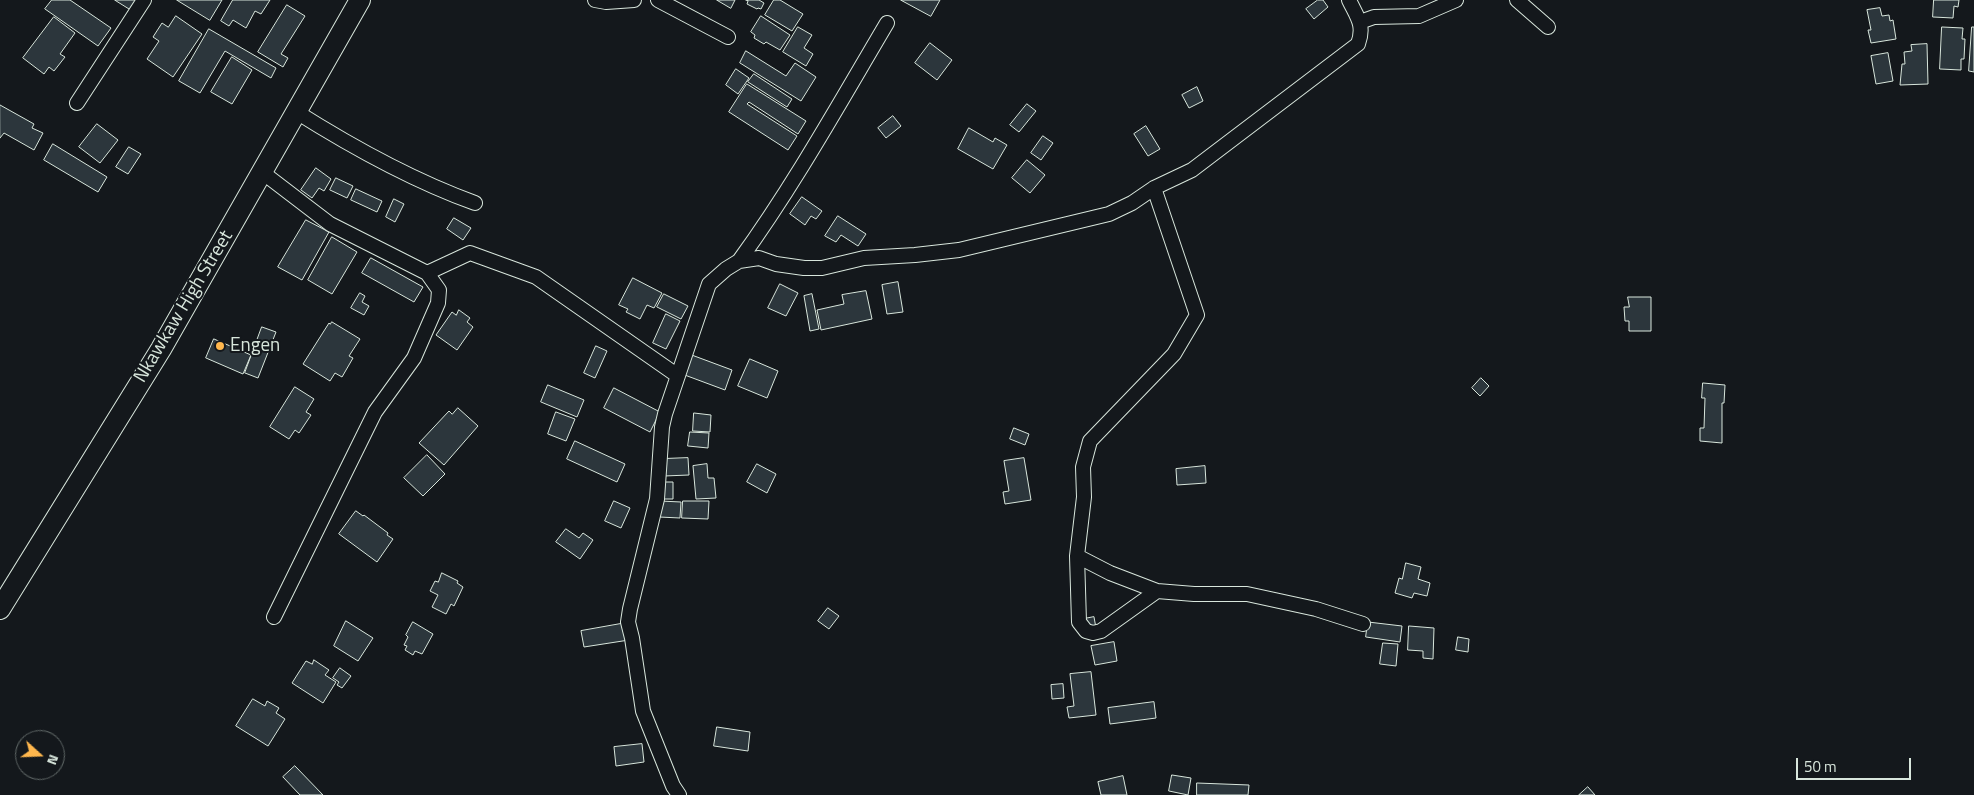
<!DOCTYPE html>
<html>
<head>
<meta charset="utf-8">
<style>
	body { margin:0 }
	#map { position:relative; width:1974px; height:795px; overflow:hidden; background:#14181c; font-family:"Titillium Web",sans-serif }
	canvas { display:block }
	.north { position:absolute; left:15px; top:730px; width:50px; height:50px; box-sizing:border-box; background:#14181c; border:1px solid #626a69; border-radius:50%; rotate:110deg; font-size:14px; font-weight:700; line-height:20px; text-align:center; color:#d8e6dc }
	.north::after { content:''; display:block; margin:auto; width:18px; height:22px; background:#ffb74d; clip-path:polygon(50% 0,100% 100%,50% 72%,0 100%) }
	.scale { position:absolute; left:1796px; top:758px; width:115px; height:22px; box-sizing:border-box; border:2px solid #d8e6dc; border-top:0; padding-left:6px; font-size:15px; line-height:18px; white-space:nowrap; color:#d8e6dc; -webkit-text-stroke:4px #14181c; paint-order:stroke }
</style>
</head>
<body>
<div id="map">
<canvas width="1974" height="795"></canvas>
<div class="north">N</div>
<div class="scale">50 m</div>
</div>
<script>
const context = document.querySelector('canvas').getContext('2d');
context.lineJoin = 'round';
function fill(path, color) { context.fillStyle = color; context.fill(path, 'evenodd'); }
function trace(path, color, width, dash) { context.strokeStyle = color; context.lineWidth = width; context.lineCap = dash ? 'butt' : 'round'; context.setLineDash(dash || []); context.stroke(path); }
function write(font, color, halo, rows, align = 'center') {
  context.font = font + ' "Titillium Web",sans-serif'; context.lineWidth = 4; context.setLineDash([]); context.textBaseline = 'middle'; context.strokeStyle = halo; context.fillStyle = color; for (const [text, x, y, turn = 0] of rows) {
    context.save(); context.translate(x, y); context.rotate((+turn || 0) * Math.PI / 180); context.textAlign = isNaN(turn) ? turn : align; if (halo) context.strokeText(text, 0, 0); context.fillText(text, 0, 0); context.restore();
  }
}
const building = new Path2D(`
	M52 0H70L111 28 98 46 45 9Z
	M115 0H140L133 11Z
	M177 0H222L210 20Z
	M233 0H270L261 14 255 11 246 28 233 20 229 26 221 21Z
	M717 0H735L731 8Z
	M746 0H759L764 3 761 9 758 8 757 9 747 4 748 1Z
	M774 0H780L803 14 792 31 765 15Z
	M901 0H940L931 16Z
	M1318 0H1323L1328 7 1314 19 1306 9Z
	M1934 0H1959L1958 7 1954 6 1953 18 1933 17Z
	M287 5 305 16 281 54 288 58 283 67 258 52Z
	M1880 8 1882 16 1889 15 1890 21 1893 20 1896 39 1871 43 1868 30H1871L1867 10Z
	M176 16 202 34 173 77 147 59 159 41 153 37 162 23 168 27Z
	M761 16 790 35 780 50 766 42 764 44 754 38 755 35 751 32Z
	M54 17 75 33 60 54 65 57 54 71 49 67 44 74 23 58Z
	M798 27 812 35 804 48 813 54 806 66 783 52Z
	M1942 27 1963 28 1962 39H1965L1964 59H1961V70L1940 69Z
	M1972 27H1974V72L1969 71Z
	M209 29 276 68 271 78 225 51 200 93 179 81Z
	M930 43 952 60 937 80 915 63Z
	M1927 44 1928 84 1900 85 1902 64H1905L1904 52 1912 51 1911 45Z
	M746 51 786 76 795 63 816 77 801 101 740 63Z
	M1888 53 1893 81 1876 84 1871 56Z
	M232 57 252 70 232 104 211 92Z
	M736 69 749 78 738 94 726 85Z
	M754 74 792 99 787 107 748 82Z
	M747 84 806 121 798 134 749 102 747 104 797 136 788 150 729 112Z
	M1197 87 1203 101 1189 108 1182 95Z
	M1027 104 1036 111 1019 132 1010 125Z
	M0 105 34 124 32 128 43 133 34 150 4 133 0 138Z
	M893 116 901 126 886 138 878 128Z
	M97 124 118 140 100 163 79 147Z
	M1146 126 1160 149 1148 156 1134 134Z
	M969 128 993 142 995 138 1007 145 993 169 958 149Z
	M1043 136 1053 143 1041 160 1031 153Z
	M53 144 107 177 98 192 44 160Z
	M129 147 141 154 128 174 116 167Z
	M1027 160 1045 175 1030 193 1012 178Z
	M316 168 331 179 324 191 319 188 312 198 301 190Z
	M336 178 353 186 347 198 330 190Z
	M356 189 382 201 377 212 351 200Z
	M802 197 822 211 816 219 811 216 805 225 790 214Z
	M394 199 404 204 395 222 386 217Z
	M838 216 866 234 858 246 841 235 836 242 825 236Z
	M454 218 471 228 463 240 447 229Z
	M306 220 329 232 302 280 278 267Z
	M332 237 357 252 332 294 308 280Z
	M371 258 423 287 414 302 362 273Z
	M633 278 662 293 654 308 647 305 640 319 626 312 628 309 619 305Z
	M898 282 903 312 887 314 882 285Z
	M780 284 798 293 786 316 768 308Z
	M866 291 872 319 821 330 817 310 844 304 842 295Z
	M360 293 365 296 362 302 369 306 364 315 351 308Z
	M664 294 688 306 681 319 657 307Z
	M812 294 819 329 810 331 804 296Z
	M1628 297H1651V331H1629V321H1625L1624 307H1629Z
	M459 310 470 318 467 322 473 327 457 350 436 335 452 312 456 315Z
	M666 314 680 321 666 349 653 343Z
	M332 322 360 339 349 356 353 358 342 377 335 373 330 381 303 364 329 323 330 324Z
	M262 327 276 332 258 378 245 373Z
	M214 339 251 355 243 374 206 358Z
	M596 346 607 351 595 378 584 373Z
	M689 354 732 370 725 390 682 374Z
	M750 359 778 371 767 398 738 386Z
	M1481 378 1489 386 1480 396 1472 388Z
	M1703 383 1725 385 1724 403H1722V443L1700 441V428H1704L1705 398H1702Z
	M548 385 584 400 577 417 541 402Z
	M295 387 314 399 306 412 311 415 299 433 295 430 289 439 270 427Z
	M614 388 660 412 650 432 604 408Z
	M458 408 478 426 444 465 419 443 449 411 452 414Z
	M556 412 575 419 566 441 548 434Z
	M694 413 711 415 710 432 693 431Z
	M1014 428 1029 434 1025 445 1010 439Z
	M690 432 709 433 708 448 688 446Z
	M575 441 625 464 617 482 567 459Z
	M427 455 445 474 423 496 404 478Z
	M688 458 689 475 664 476 663 459Z
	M1024 458 1031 500 1005 504 1003 492 1009 491 1004 461Z
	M707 464 708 478H714L716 498 696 499 693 466Z
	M757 464 776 474 767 493 747 482Z
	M1205 466 1206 483 1177 485 1176 469Z
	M660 482H673V499H660Z
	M614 501 630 508 621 528 605 521Z
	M660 501 681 502 680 518 659 517Z
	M683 501H709L708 519 682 518Z
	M356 511 363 516 364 515 388 533 387 535 393 539 377 562 339 534Z
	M566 529 579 538 583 533 593 540 580 559 556 542Z
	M1406 563 1421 567 1418 579 1430 583 1427 596 1414 593 1412 598 1395 593 1399 578 1402 579Z
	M442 573 458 581 457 583 463 587 454 606 451 604 446 614 432 607 438 595 430 591 435 581 438 582Z
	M828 608 839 616 829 629 818 621Z
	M1094 617 1096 628 1085 629 1084 619Z
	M346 621 373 638 358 661 334 646Z
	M413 622 433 634 422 654 415 651 413 655 405 650 407 646 404 645 408 637 406 635Z
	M1368 622 1402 626 1400 642 1366 637Z
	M626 623 629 640 584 647 581 631Z
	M1409 626 1434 628 1433 659 1423 658V651L1408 650Z
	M1458 637 1469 639 1468 652 1456 650Z
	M1114 642 1117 661 1095 665 1091 646Z
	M1383 643 1398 644 1396 666 1380 664Z
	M314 660 329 670 325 675 336 682 323 703 292 683 306 661 312 664Z
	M340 668 351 676 342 688 337 685 339 682 333 678Z
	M1091 672 1096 715 1069 718 1067 707 1074 706 1070 674Z
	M1063 684 1064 698 1052 699 1051 685Z
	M253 699 265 706 267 701 279 708 276 713 285 719 268 746 236 726Z
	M1154 702 1156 718 1110 724 1108 708Z
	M717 727 750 732 748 751 714 746Z
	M642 744 644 762 616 766 614 747Z
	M295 766 323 795H300L283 777Z
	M1172 775 1191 778 1188 795 1169 791Z
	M1123 776 1127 795H1101L1098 782Z
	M1197 783 1249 785 1248 795H1197Z
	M1588 787 1595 795H1579Z`);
fill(building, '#2c363c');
trace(building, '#d8e6dc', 1);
const street = new Path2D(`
	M595 0 606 2 634 0
	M658 0 728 37
	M1517 0 1548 27
	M1360 22 1374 17 1419 16 1456 0
	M77 103 144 0
	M295 111C352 147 411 180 475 203
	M262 172 330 224 427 273 439 290 438 303 414 358 375 412 274 617
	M1154 188 1197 315 1174 354 1090 441 1083 467 1084 497 1077 556 1079 622 1086 631 1093 633 1101 631 1157 591
	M739 261C794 185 839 104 887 23
	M427 273 470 253 536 277 678 376
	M1077 556 1110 573 1157 591 1194 594H1247L1316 609 1363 624
	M679 795 673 786 643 711 632 638 628 622 630 609 657 499 662 427 665 414 709 284 726 269 739 261 759 258 776 264 804 268H822L864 258 915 255 959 250 1109 214 1132 203 1154 188 1192 170 1358 44C1365 25 1357 17 1349 0`);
const secondary = new Path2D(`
	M0 609 161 349 360 0`);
trace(street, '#d8e6dc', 16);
trace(secondary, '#d8e6dc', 22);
trace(street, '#14181c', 14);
trace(secondary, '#14181c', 20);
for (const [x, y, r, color] of [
	[220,346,5,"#ffb74d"]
]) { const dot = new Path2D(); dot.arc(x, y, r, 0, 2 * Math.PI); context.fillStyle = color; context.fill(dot); trace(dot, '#14181c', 2); }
write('19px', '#d8e6dc', '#14181c', [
	["Nkawkaw High Street",184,307,-59]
]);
write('19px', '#d8e6dc', '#14181c', [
	["Engen",230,346]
], 'left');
</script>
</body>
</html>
